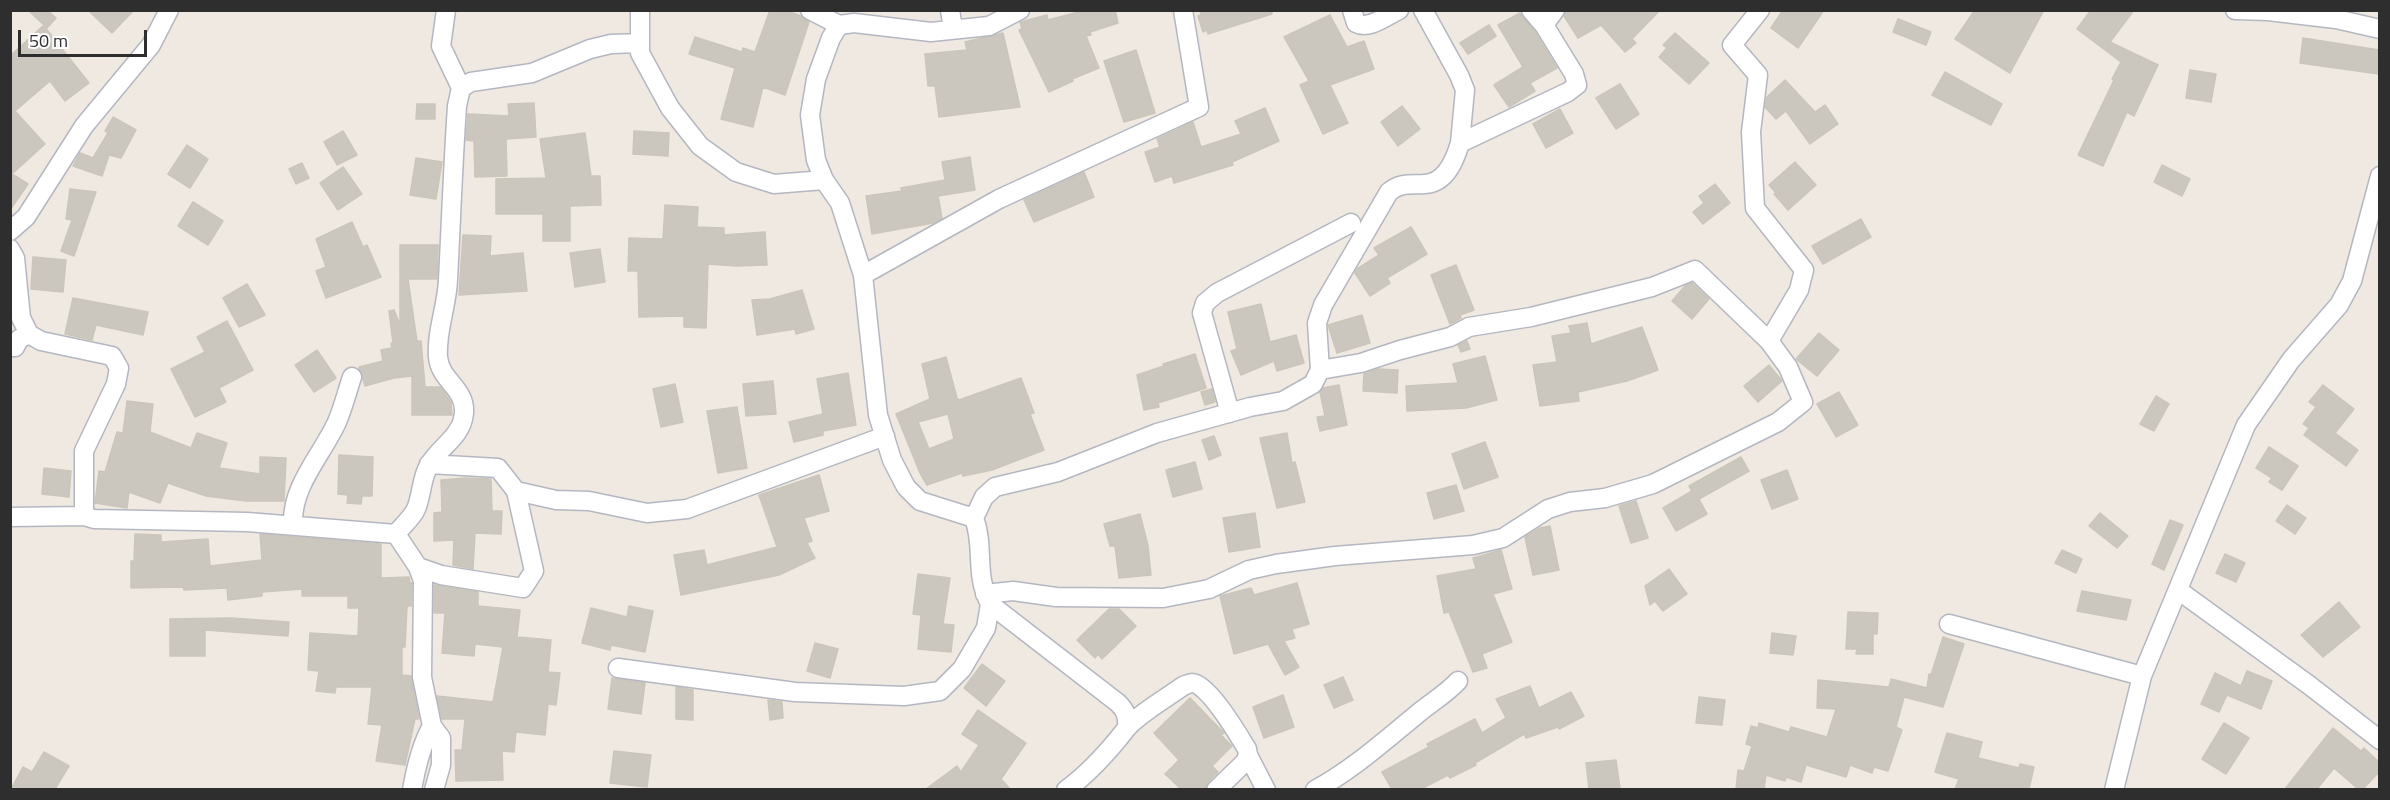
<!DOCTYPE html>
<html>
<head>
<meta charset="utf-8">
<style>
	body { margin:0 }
	#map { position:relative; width:2390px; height:800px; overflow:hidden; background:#efe9e1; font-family:"Titillium Web",sans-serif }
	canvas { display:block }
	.frame { position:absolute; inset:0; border:12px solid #2e2e2e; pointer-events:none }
	.scale { position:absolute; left:18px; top:30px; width:129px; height:27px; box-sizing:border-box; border:3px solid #2e2e2e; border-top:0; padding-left:8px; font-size:18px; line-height:21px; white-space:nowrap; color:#2e2e2e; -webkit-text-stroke:4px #fff; paint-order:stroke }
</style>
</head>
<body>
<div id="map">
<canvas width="2390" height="800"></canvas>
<div class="frame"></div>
<div class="scale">50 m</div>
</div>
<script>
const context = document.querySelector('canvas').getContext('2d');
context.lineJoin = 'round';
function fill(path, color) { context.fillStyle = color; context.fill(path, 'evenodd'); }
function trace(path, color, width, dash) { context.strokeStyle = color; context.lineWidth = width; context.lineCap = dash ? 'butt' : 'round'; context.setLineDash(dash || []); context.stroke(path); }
const building = new Path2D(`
	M28 10H47L56 18 47 28 44 26 89 83 65 101 50 81 15 111 45 144 12 174 28 184 10 210V56L44 25Z
	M88 10H134L112 33Z
	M770 10H784L801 16 809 22 785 95 763 87 753 127 721 119 735 68 689 54 695 37 742 52 743 48 755 52Z
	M1086 10H1115L1118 23 1090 32 1091 35 1086 36 1099 68 1072 79 1073 81 1049 92 1019 30 1022 29 1020 22 1047 15 1048 20Z
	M1200 10H1272V14L1208 34 1207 30 1203 32 1198 16 1201 15Z
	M1566 10H1660L1632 39 1636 43 1625 52 1601 25 1578 38 1564 16Z
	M1783 10H1824L1798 48 1771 28Z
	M1975 10H2044L2010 73 1955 39Z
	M2091 10H2134L2110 42 2158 65 2134 116 2127 112 2103 166 2078 155 2114 80 2112 79 2121 62 2077 29Z
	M1520 13 1535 32 1557 68 1530 83 1535 91 1509 107 1494 85 1523 67 1498 25Z
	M1330 15 1347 47 1364 41 1374 69 1330 85 1348 123 1323 134 1300 85 1309 81 1284 37Z
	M1898 19 1931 32 1926 45 1893 32Z
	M1489 25 1496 36 1468 54 1460 43Z
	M1003 33 1020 107 939 117 935 86H928L925 54 967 50 965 42Z
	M1675 33 1709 63 1689 84 1659 57 1667 48 1663 45Z
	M2303 38 2379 50V74L2300 63Z
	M1136 50 1155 113 1124 122 1104 61Z
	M2190 70 2216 74 2211 102 2186 98Z
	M1945 72 2002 104 1991 125 1932 95Z
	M1785 80 1815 112 1825 105 1838 124 1810 144 1786 111 1776 119 1765 107 1767 97Z
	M1620 84 1639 114 1616 129 1596 98Z
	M534 103 536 137 506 139 507 176 475 177 474 141 466 140 468 114 509 116 508 104Z
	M417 104H435V119H416Z
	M1402 106 1420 129 1398 146 1381 122Z
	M1265 108 1279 141 1232 162 1233 165 1174 183 1172 176 1155 182 1145 152 1160 147 1157 139 1193 122 1201 147 1241 134 1235 121Z
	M1560 109 1573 133 1546 148 1533 124Z
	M113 117 136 130 121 158 109 155 102 176 73 166 80 153 93 158 108 133 105 131Z
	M343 131 357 155 337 165 324 142Z
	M634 131 669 133 668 156 633 154Z
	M585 133 591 176H600L601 205 570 206V241H543V214H496V179L546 178 540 139Z
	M187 145 208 159 190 188 168 174Z
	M970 157 975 190 938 196 942 218 933 223 872 234 866 196 902 191 901 188 945 180 942 162Z
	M416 158 442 162 436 199 410 195Z
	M1795 162 1816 185 1788 210 1774 194 1776 193 1769 185Z
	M302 163 309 178 296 184 289 169Z
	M2162 165 2190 179 2182 196 2154 182Z
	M343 167 362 194 338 210 320 183Z
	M1084 172 1094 197 1034 222 1024 200Z
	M1715 184 1730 203 1703 224 1693 212 1704 203 1699 196Z
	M70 189 96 192 74 256 61 251 72 220 66 219Z
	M193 202 223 221 208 245 178 226Z
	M665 205 698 207 697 227 724 228V235L765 232 767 265 736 266 708 264 706 328 684 327V316L639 317 638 271H628L629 238 663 239Z
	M1861 219 1871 237 1823 264 1812 246Z
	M352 222 363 247 367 245 381 277 326 298 316 271 326 267 316 239Z
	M1411 227 1427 254 1387 278 1390 283 1370 296 1355 273 1357 269 1379 255 1374 248Z
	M463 235 491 236 490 256 523 253 527 291 459 295Z
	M400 245H438L437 279H400Z
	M600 249 605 282 575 287 570 253Z
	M33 257 66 260 63 292 31 289Z
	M1456 265 1474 310 1460 315 1461 318 1450 324 1431 275Z
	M408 279 417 341H421L425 387H440L451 402 452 415H412V376L394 378 365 386 359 367 383 361 381 350 392 348 391 343H393L389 311 394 310 400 325V280Z
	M1692 283 1709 299 1692 319 1672 301 1685 286Z
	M247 284 265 315 239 327 223 298Z
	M802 290 814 329 796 334 795 329 757 335 752 300 770 299Z
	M73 298 148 312 143 335 96 325 92 340 65 334Z
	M1261 304 1270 342 1296 335 1304 363 1277 371 1274 361 1241 375 1231 351 1237 349 1228 312Z
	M1362 315 1370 343 1337 353 1328 325Z
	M227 321 253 370 219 388 226 402 195 417 171 369 205 352 197 337Z
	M1587 323 1591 344 1642 327 1658 370 1627 381 1578 392 1579 401 1540 406 1533 365 1557 362 1552 336 1571 333 1569 326Z
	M1819 333 1839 350 1817 376 1796 359Z
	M1467 341 1470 349 1461 352 1458 345Z
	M317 350 336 378 314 392 295 365Z
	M1195 354 1206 388 1158 403 1159 407 1144 410 1137 375 1164 366 1163 364Z
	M1485 356 1497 400 1466 408 1407 411 1406 386 1458 383 1453 364Z
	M946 357 957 398 959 400 1021 378 1034 413 1030 414 1044 450 992 470 963 476 962 473 927 485 920 473 896 414 930 399 922 364ZM948 414 954 439 929 449 918 422Z
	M1769 365 1782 381 1758 402 1744 386Z
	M1378 369 1398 370 1397 393 1363 391 1364 374Z
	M848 373 856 425 823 431V435L794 442 789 422 823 414 817 379Z
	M773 381 776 414 746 416 743 384Z
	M675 384 683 422 661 427 653 389Z
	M1339 385 1347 425 1320 431 1317 417 1325 416 1320 392 1323 388Z
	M2323 385 2354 409 2335 433 2358 450 2346 466 2304 435 2309 428 2303 424 2316 407 2309 402Z
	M1212 389 1215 402 1205 405 1201 392Z
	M1839 392 1858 425 1836 437 1817 404Z
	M2156 396 2169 404 2154 431 2140 424Z
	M127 401 153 404 150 432 191 448 197 433 227 443 219 468 260 474V457L286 458 284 501H246L206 496 168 483 160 503 129 492 127 508 95 503 99 471 105 472 117 432 123 433Z
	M737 407 747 468 718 473 707 411Z
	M1287 433 1292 463 1295 462 1305 502 1277 508 1260 438Z
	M1214 436 1221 455 1209 460 1202 440Z
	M1485 442 1498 477 1464 489 1452 454Z
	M2269 447 2298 466 2282 490 2269 482 2272 478 2256 468Z
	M339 455 373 457 372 496H362L361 504 347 503 348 495 338 494Z
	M1741 457 1749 471 1699 499 1707 514 1676 531 1663 508 1692 491 1689 486Z
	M1195 462 1202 489 1173 497 1166 470Z
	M44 468 71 471 69 497 42 494Z
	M1787 470 1798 499 1772 509 1761 480Z
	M819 475 829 511 804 518 812 541 807 543 815 558 779 575 681 595 674 555 704 550 707 565 777 547 759 495Z
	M465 478 491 479 492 511H502L501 534 475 533 473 569 453 565 454 540 434 541V513L442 512 441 480Z
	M1456 485 1464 511 1434 519 1427 493Z
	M1636 501 1648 538 1631 543 1619 506Z
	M2287 505 2306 518 2295 534 2276 521Z
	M1255 513 1260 547 1229 552 1223 518Z
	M2100 513 2128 536 2117 548 2089 526Z
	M1140 514 1148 546 1151 575 1119 578 1115 546H1110L1104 524Z
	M2170 520 2183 525 2164 570 2152 564Z
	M1550 526 1559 570 1533 575 1525 537 1540 528Z
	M135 534 161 535V542L208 539 210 566 262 560 260 534 381 544V578L409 577 410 583H412L411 606H407L405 647H402V675L411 676 419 719H415L405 765 376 761 382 725 368 724 372 687H336L335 693 316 691 319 671 308 670 310 633 358 636 359 608H348V596H302V589L262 592V596L228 600 227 588 184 590 183 587 131 588V561H134Z
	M1501 550 1512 589 1493 594 1512 642 1482 654 1487 668 1473 672 1449 612 1444 613 1437 576 1476 569 1473 558Z
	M2062 550 2082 559 2076 573 2055 563Z
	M2225 554 2245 563 2236 582 2216 573Z
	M1669 569 1687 594 1663 611 1655 601 1650 605 1645 586Z
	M918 574 950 578 943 624 954 625 951 652 918 649 921 615 913 614Z
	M1297 583 1309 624 1292 629 1295 638 1284 641 1299 667 1285 675 1268 644 1234 654 1220 596 1251 588 1254 595Z
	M434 585 478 592V606L520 610 517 637 551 640 548 672 560 673 556 705 548 704 545 735 516 732 514 752 502 751 503 780 456 781 455 750H462L465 719H442L437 696 493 702 503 647 475 644 474 656 442 653 445 613H434Z
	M2082 591 2131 600 2126 620 2077 611Z
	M2339 602 2360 627 2323 657 2301 635Z
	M629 606 653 611 645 652 611 645 610 650 582 643 591 608 627 617Z
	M1109 609H1119L1136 626 1102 659 1098 654 1095 658 1077 640Z
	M1848 612 1878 613 1877 634H1873V654H1856L1857 649H1846Z
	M230 618 289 622 288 636 205 630V656H170V619Z
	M1772 633 1796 636 1793 655 1770 653Z
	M1943 637 1964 644 1943 707 1904 697 1896 727 1902 730 1888 771 1874 767 1872 773 1850 765 1846 777 1806 765 1801 782 1786 777 1785 781 1766 775 1764 789H1736L1738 770 1744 771 1752 746 1746 744 1751 726 1758 728 1759 723 1789 732 1791 727 1827 737 1836 709 1817 708 1818 680 1889 687 1891 679 1927 688 1929 674 1931 675Z
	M815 643 838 649 830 678 807 671Z
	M982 664 1005 681 986 706 964 688Z
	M2247 671 2272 681 2261 709 2227 695 2219 712 2201 704 2215 673 2241 686Z
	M1343 677 1353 700 1334 708 1324 685Z
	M612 678 645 683 641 714 608 709Z
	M1530 686 1539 708 1571 692 1584 716 1559 729 1558 727 1526 738 1524 734 1475 763 1476 765 1450 778 1448 775 1421 789H1392L1382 772 1429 747 1427 744 1475 719 1482 733 1506 718 1496 699Z
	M676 687 693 690V720L676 719Z
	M1283 695 1294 727 1264 738 1253 707Z
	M1699 697 1725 700 1722 725 1696 723Z
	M1190 698 1224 733 1221 735 1232 746 1212 766 1218 772 1208 782 1205 789H1181L1165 774 1179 760 1154 733Z
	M768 700 782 702 783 718 770 720Z
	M978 710 1026 743 1001 779 1010 789H926L957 766 961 772 979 745 962 734Z
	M2224 723 2249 738 2226 774 2202 759Z
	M2333 728 2361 751 2364 748 2379 762V772L2363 789H2358L2334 768 2317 789H2285Z
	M1947 733 1982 742 1978 758 2019 768 2020 764 2034 767 2029 789H1955L1959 779 1935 772Z
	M614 751 651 755 647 787 610 783Z
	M44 752 69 766 55 789H11L23 767 32 772Z
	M1616 760 1620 789H1589L1586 763Z`);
fill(building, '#cbc7bf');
trace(building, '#cbc5ba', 1.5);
const minor = new Path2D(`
	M446 10 441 46 461 88
	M640 10V53L670 108 700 146 736 172 774 184 824 180
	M810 10 839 25 854 23 931 32 989 26 1020 10
	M950 10 953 29
	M1352 10 1356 23C1369 30 1386 16 1399 10
	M1423 10 1459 75 1465 90 1460 143
	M1531 10 1544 25
	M1760 10 1732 45 1758 75 1751 132 1755 208 1804 270 1799 290 1769 341
	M2235 10 2268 11 2336 19 2380 29
	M839 25 831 38 816 79 810 115 816 160 824 180 840 203 863 275 878 415 892 460 906 487 920 501 974 518C985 547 974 574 990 604L1118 703C1126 711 1128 717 1127 728
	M10 231 26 217 84 126 151 45 169 10
	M10 249 15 258 21 318 29 334 41 341 112 356 119 368 116 384 84 451V516
	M863 275 999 199 1199 107 1183 10
	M10 347H15L19 339 29 334
	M1230 413 1202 313 1205 303 1217 293 1351 223
	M429 464 498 468 516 491 556 500 589 501 647 513 687 509 885 436
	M10 517 84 516 94 519 247 522 396 534 418 567 423 581 422 677 432 726 441 738V765L434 790
	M974 518 984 497 995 487 1058 472 1157 433 1250 407 1283 401 1313 384 1320 370 1317 323 1323 305 1389 192C1401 182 1411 185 1425 184 1446 183 1455 160 1460 143L1568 92 1577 85 1574 74 1544 25 1555 10
	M293 525C291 486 322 455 337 422 343 408 347 392 352 377
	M396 534C402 526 412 518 416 509 422 495 421 479 429 465 440 446 462 437 464 413 466 388 440 381 438 357 436 332 447 306 448 280 451 222 453 164 457 106L461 88 471 82 532 73 590 49 611 44 640 43
	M418 567 441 575 523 588 534 571 516 491
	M2178 590 2309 685 2380 740
	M985 594 1013 591 1056 597 1163 598 1209 589 1249 570 1276 564 1335 556 1473 545 1503 538 1548 509 1570 502 1605 498 1653 484 1778 422 1803 402 1788 367 1769 341 1695 270 1652 287 1531 317 1469 327 1450 337 1400 350 1361 363 1320 370
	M1949 624 2142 676
	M618 668 795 692 904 696 940 691 962 669 986 628 990 604
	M412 790C416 767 421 745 432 726
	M1066 790C1089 773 1109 751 1126 729 1137 715 1168 697 1183 686 1186 685 1189 683 1192 683 1208 683 1239 736 1247 749L1248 755 1266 790
	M1216 790 1245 762 1248 755
	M1315 790C1352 770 1383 742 1415 716 1430 703 1445 695 1458 681
	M2114 790 2142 676 2246 425 2291 360 2339 305 2352 281 2380 176`);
trace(minor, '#b4b7c1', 21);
trace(minor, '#fff', 18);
</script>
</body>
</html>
